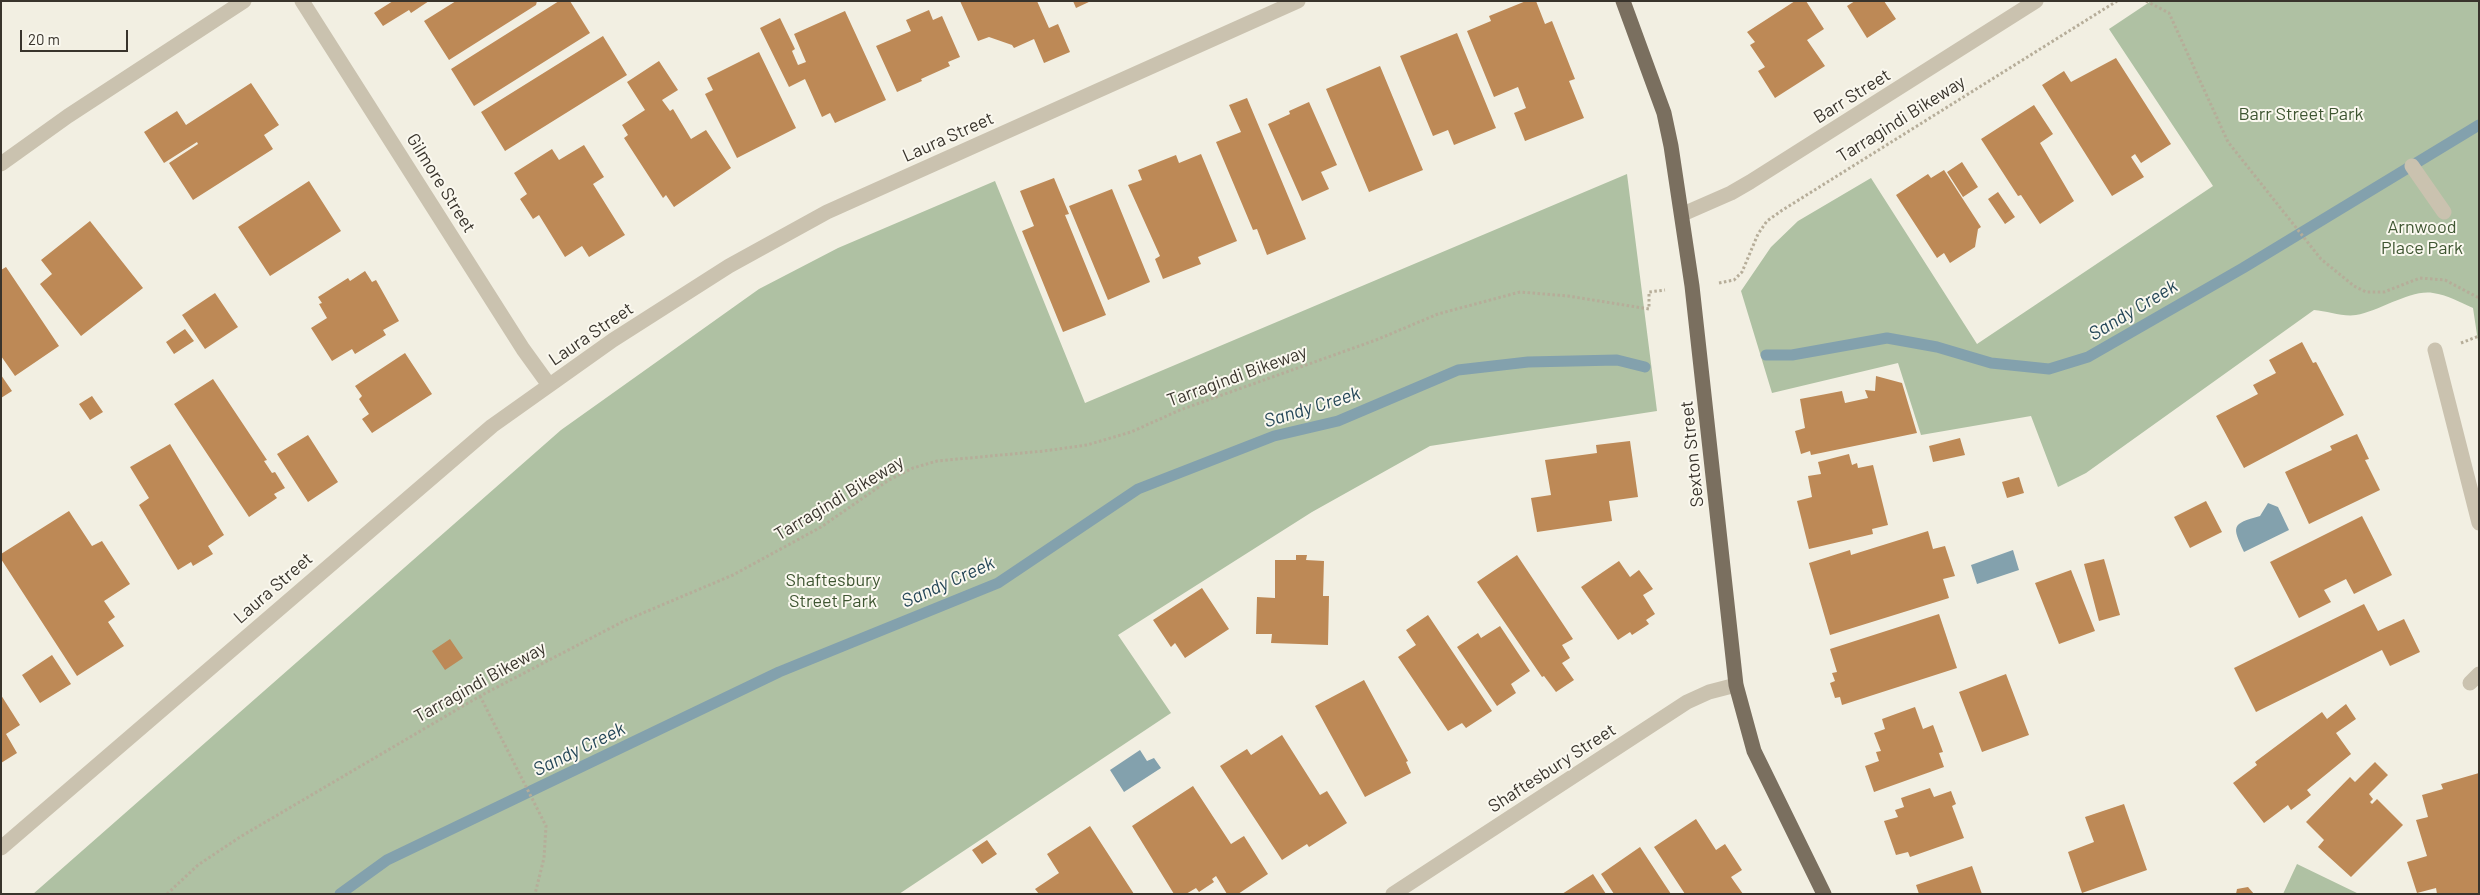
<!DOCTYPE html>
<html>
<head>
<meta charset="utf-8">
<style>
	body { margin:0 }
	#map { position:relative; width:2480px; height:895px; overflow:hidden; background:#f2efe2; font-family:Barlow,sans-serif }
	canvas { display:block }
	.frame { position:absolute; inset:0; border:2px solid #39342c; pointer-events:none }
	.scale { position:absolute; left:20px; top:30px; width:108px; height:22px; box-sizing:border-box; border:2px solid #39342c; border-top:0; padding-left:6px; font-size:15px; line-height:18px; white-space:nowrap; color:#39342c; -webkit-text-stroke:4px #faf8ef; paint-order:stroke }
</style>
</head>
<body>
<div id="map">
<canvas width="2480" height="895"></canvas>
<div class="frame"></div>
<div class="scale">20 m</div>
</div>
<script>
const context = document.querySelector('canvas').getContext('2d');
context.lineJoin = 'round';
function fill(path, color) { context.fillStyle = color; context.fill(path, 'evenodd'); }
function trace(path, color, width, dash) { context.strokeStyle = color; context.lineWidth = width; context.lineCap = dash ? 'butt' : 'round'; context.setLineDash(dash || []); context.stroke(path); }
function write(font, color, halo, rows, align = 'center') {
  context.font = font + ' Barlow,sans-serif'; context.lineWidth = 4; context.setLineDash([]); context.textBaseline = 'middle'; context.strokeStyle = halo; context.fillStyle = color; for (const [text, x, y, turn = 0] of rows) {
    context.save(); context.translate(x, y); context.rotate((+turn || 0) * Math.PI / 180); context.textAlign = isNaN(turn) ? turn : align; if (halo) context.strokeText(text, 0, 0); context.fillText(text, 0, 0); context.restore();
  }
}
fill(new Path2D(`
	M2151 1H2479V348L2473 308C2460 302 2447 295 2433 293 2411 289 2380 311 2356 315 2343 317 2327 311 2314 310L2086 473 2058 487 2031 416 1921 435 1898 363 1772 393 1741 291 1771 247 1798 221 1871 178 1977 344 2213 186 2109 29Z
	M1627 174 1657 411 1430 446 1312 512 1118 635 1171 713 899 894H33L561 430 759 289 838 248 995 181 1085 403Z
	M2297 864 2359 894H2283Z`), '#afc1a3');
fill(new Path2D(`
	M2268 503 2278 507 2289 530 2244 552C2232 526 2231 524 2260 516Z
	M2013 550 2019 570 1977 584 1971 565Z
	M1140 750 1147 761 1154 758 1161 768 1124 792 1110 770Z`), '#83a1ad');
trace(new Path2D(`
	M1766 355H1792L1887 338 1937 347 1991 363 2049 369 2088 357 2243 268 2479 125
	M340 894 387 860 779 672 998 583 1138 489 1274 436 1338 421 1458 370 1528 362 1617 360 1645 367`), '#83a1ad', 11);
fill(new Path2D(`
	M393 1H429L411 13 409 10 383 26 374 13Z
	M456 1H537L536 5 449 60 424 21Z
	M559 1H570L590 33 474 106 451 69Z
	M960 1H1037L1049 28 1058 24 1070 52 1044 63 1034 39 1014 48 1012 45 989 37 978 41Z
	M1073 1H1091L1076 8Z
	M1526 1H1536L1545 24 1552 21 1575 79 1569 81 1584 118 1525 141 1514 113 1526 108 1518 87 1494 97 1467 31 1491 21 1489 16Z
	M1795 1H1806L1824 29 1807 40 1825 66 1775 98 1758 71 1765 67 1750 45 1755 42 1747 32Z
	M1855 1H1884L1896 19 1867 38 1847 6Z
	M929 10 933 20 942 16 960 57 948 62 950 66 921 79 922 81 897 92 876 46 911 31 906 20Z
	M845 11 886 100 835 123 830 113 822 117 805 79 789 87 760 28 780 18 795 49 792 51 798 65 806 62 794 34Z
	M1457 33 1496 128 1454 145 1448 130 1433 136 1400 56Z
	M603 36 627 75 505 151 481 112Z
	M759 52 796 128 737 158 705 94 713 90 707 78Z
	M2116 58 2171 144 2141 163 2135 154 2131 157 2144 177 2112 196 2042 85 2064 71 2071 82Z
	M659 61 678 90 662 100 670 111 673 109 691 139 706 130 731 168 674 207 666 195 663 198 624 138 628 135 622 125 645 110 627 82Z
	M1380 66 1423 170 1369 192 1326 89Z
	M251 83 279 125 264 135 273 149 193 200 169 163 198 144 197 142 164 163 144 132 177 111 186 125Z
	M1247 98 1306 239 1267 255 1257 229 1253 230 1216 142 1241 132 1229 105Z
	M1309 102 1337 165 1321 172 1329 189 1302 201 1268 124 1290 114 1289 111Z
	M2034 105 2053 134 2040 143 2074 201 2040 224 2021 195 2018 196 1981 139Z
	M584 145 604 177 593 184 625 235 589 257 582 246 565 257 539 215 533 219 520 199 527 194 514 173 552 149 559 160Z
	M1201 154 1237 241 1198 257 1201 264 1163 279 1155 259 1160 256 1128 185 1142 180 1138 170 1176 155 1179 163Z
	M1962 162 1978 187 1963 197 1947 172Z
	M1944 170 1981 227 1978 229 1975 247 1950 263 1944 253 1937 258 1896 195 1928 174 1931 178Z
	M1054 178 1069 214 1065 215 1106 315 1063 332 1022 231 1034 226 1020 191Z
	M309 181 341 231 270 276 238 227Z
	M1112 189 1150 282 1108 300 1069 206Z
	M1998 192 2015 217 2005 224 1988 199Z
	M90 221 143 288 81 336 40 284 52 274 41 260Z
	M6 267 59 346 15 376 1 356V270Z
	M365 271 372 282 376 280 399 321 383 330 386 335 355 354 352 349 332 361 311 328 327 318 319 304 322 303 318 297 348 278 350 281Z
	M215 293 238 327 205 349 182 315Z
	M185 329 194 341 174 354 166 342Z
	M2302 342 2313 363 2316 362 2344 415 2244 468 2216 416 2258 394 2253 385 2276 373 2269 360Z
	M405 353 432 394 372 433 362 419 369 414 359 399 362 396 355 386Z
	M1 375 12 391 1 398Z
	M1876 376 1902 383 1917 433 1811 455 1810 451 1801 454 1795 431 1805 428 1800 399 1842 391 1845 403 1868 398 1865 390 1875 391Z
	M213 379 267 460 264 461 272 473 275 472 285 488 274 494 277 498 249 517 174 404Z
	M92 396 103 412 90 420 79 404Z
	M2357 434 2369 459 2365 460 2380 490 2309 524 2285 472 2332 450 2330 446Z
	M308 435 338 482 308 502 277 454Z
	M1960 438 1965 455 1933 462 1929 446Z
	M1630 441 1638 497 1609 501 1612 521 1537 532 1531 498 1551 495 1545 460 1597 453 1596 445Z
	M170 444 224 535 208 546 213 554 193 566 191 562 178 570 139 505 149 498 130 467Z
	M1849 454 1852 465 1857 463 1858 468 1873 465 1888 525 1872 529 1873 534 1809 549 1797 501 1812 497 1808 476 1821 474 1818 462Z
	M2019 477 2024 493 2007 498 2002 482Z
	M2206 501 2222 532 2190 548 2174 517Z
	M69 511 92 546 102 541 130 584 104 601 115 617 108 622 124 646 77 676 1 559V554Z
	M2362 516 2392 575 2354 594 2346 579 2324 590 2331 602 2299 618 2270 562Z
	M1928 531 1933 549 1945 546 1955 576 1943 579 1949 598 1830 635 1809 563 1850 550 1851 555Z
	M1296 555H1307L1306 560 1324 561 1323 596H1329L1328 645 1271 643 1272 634H1256L1257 597 1275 598V560H1296Z
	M1517 555 1573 639 1562 645 1570 658 1562 663 1574 680 1556 692 1544 676 1542 677 1477 582Z
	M2104 559 2120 615 2099 621 2084 564Z
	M1619 561 1630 577 1639 570 1653 589 1643 595 1655 614 1646 620 1649 624 1632 635 1630 632 1618 640 1581 587Z
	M2071 570 2095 631 2059 644 2035 583Z
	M1202 588 1229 629 1185 658 1175 643 1171 647 1153 620Z
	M2364 604 2378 631 2404 619 2420 652 2390 666 2382 650 2256 712 2234 668Z
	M1939 614 1957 668 1842 705 1840 697 1835 698 1830 683 1835 681 1832 673 1837 672 1830 649Z
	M1428 615 1492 711 1466 728 1462 723 1448 731 1398 657 1416 645 1406 630Z
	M1500 626 1530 671 1511 684 1516 693 1497 706 1457 647 1478 633 1481 638Z
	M450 639 463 658 445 670 432 651Z
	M52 655 71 684 40 703 22 675Z
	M2006 674 2029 735 1982 752 1959 692Z
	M1364 680 1408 761 1406 762 1411 773 1365 797 1315 706Z
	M1 695 20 725 6 734 17 753 1 763Z
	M2346 704 2356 719 2336 733 2351 754 2307 790 2311 795 2291 810 2288 805 2264 823 2233 783 2257 765 2255 762 2322 712 2327 719Z
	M1915 707 1923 729 1933 725 1943 752 1939 753 1944 767 1874 792 1865 766 1879 761 1876 752 1881 751 1874 733 1885 729 1882 719Z
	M1282 735 1320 795 1327 791 1347 823 1309 847 1307 844 1282 860 1220 766 1247 749 1251 755Z
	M2375 762 2388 775 2369 794 2373 799 2370 802 2372 804 2377 799 2403 825 2351 877 2318 847 2324 840 2306 822 2350 777 2355 782Z
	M2479 773V894H2437L2436 888 2417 893 2407 862 2427 856 2416 820 2428 817 2422 795 2443 789 2441 784Z
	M1193 786 1231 844 1244 836 1268 874 1238 894H1227L1216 876 1212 879 1214 882 1199 892 1196 888 1186 894H1174L1132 826Z
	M1930 788 1934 797 1951 791 1956 804 1952 806 1964 838 1910 857 1908 852 1896 855 1884 821 1898 817 1895 810 1904 807 1901 798Z
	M2124 804 2147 870 2082 893 2068 852 2094 842 2085 817Z
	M1696 819 1716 850 1725 844 1742 870 1731 877 1743 894H1685L1654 847Z
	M1090 826 1134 894H1039L1035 889 1059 873 1047 854Z
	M987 840 997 854 982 864 972 850Z
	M1640 847 1671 894H1614L1601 874Z
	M1972 866 1982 894H1919L1916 885Z
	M1593 874 1606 894H1562Z
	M2248 887 2254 894H2236L2237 889Z`), '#bd8956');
trace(new Path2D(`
	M2146 1 2169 13 2228 142 2321 259 2354 286 2366 292H2384L2420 278 2445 280 2479 298
	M1719 283 1734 280 1742 272 1758 234 1767 221 1781 211 2117 1
	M2461 343 2479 336
	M480 696 546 826 544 858 535 894
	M167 894 198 865 240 837 480 696 624 621 733 575 821 527 889 480 913 468 937 461 1044 451 1087 445 1131 432 1180 410 1376 340 1438 314 1520 292 1568 296 1649 309V292L1665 290`), '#b6ad99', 3, [2.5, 2.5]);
trace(new Path2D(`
	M302 1 523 349 549 385
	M1 164 68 116 244 1
	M2412 166 2444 212
	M1683 214 1731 193 1750 182 2036 1
	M2435 350 2479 523
	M2470 683 2479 674
	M1 848 492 426 613 340 729 266 827 212 1298 1
	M1393 894 1687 702 1709 692 1736 685`), '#cac2af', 15);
trace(new Path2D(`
	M1623 1 1664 113 1671 146 1692 286 1736 685 1754 751 1824 894`), '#7a6f5f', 15);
write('18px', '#39342c', '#faf8ef', [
	["Barr Street",1852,96,-32],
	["Tarragindi Bikeway",1901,119,-32],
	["Laura Street",948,137,-24],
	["Gilmore Street",441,183,58],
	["Laura Street",591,334,-34],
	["Tarragindi Bikeway",1237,376,-20],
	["Sexton Street",1692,454,-96],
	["Tarragindi Bikeway",839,498,-31],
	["Laura Street",273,588,-41],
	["Tarragindi Bikeway",480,682,-29],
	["Shaftesbury Street",1552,768,-33]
]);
write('18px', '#3f5632', '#faf8ef', [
	["Barr Street Park",2301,114],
	["Arnwood",2422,227],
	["Place Park",2422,248],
	["Shaftesbury",833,580],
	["Street Park",833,601]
]);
write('italic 19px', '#254758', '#faf8ef', [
	["Sandy Creek",2133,310,-31],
	["Sandy Creek",1312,407,-17],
	["Sandy Creek",948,582,-24],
	["Sandy Creek",579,749,-26]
]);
</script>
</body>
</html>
